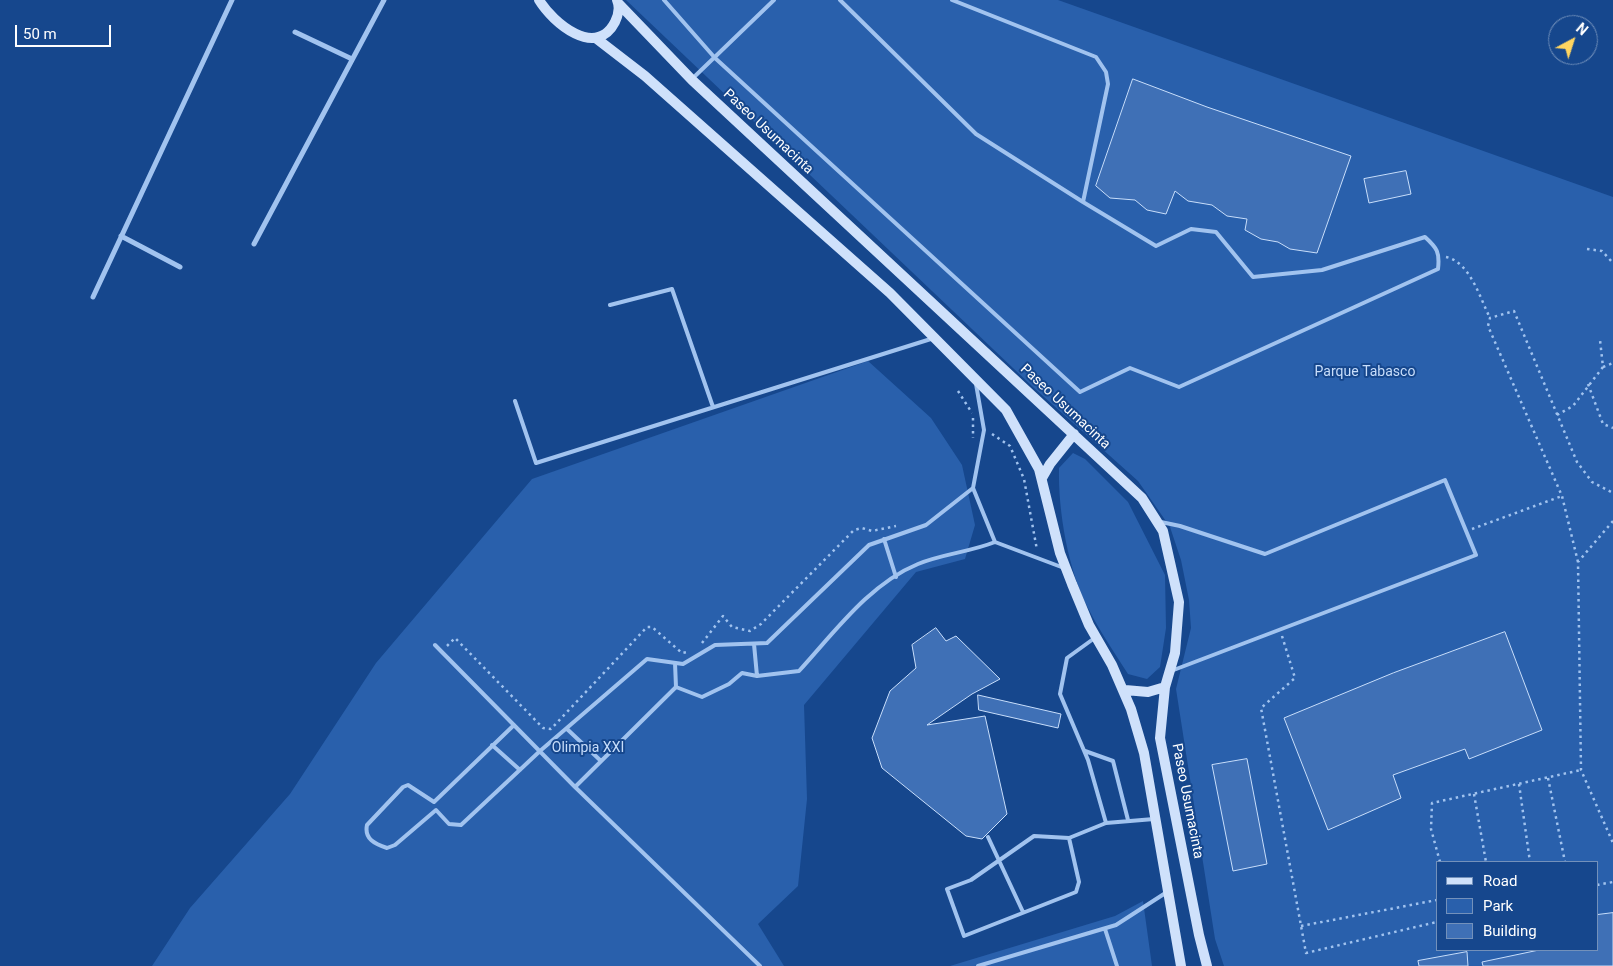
<!DOCTYPE html>
<html>
<head>
<meta charset="utf-8">
<style>
	body { margin:0 }
	#map { position:relative; width:1613px; height:966px; overflow:hidden; background:#16478d; font-family:Roboto,sans-serif }
	canvas { display:block }
	.legend { position:absolute; left:1436px; top:861px; width:162px; height:90px; box-sizing:border-box; background:#16478d; border:1px solid #7391bb; margin:0; padding:6px 9px; list-style:none; font-size:15px; color:#fff }
	.legend li { display:flex; align-items:center; gap:10px; height:25px }
	.legend b { width:25px; border:1px solid #7391bb }
	.north { position:absolute; left:1548px; top:15px; width:50px; height:50px; box-sizing:border-box; background:#16478d; border:1px solid #7391bb; border-radius:50%; rotate:40deg; font-size:14px; font-weight:700; line-height:20px; text-align:center; color:#fff }
	.north::after { content:''; display:block; margin:auto; width:18px; height:22px; background:#ffd560; clip-path:polygon(50% 0,100% 100%,50% 72%,0 100%) }
	.scale { position:absolute; left:15px; top:25px; width:96px; height:22px; box-sizing:border-box; border:2px solid #fff; border-top:0; padding-left:6px; font-size:15px; line-height:18px; white-space:nowrap; color:#fff; -webkit-text-stroke:4px #16478d; paint-order:stroke }
</style>
</head>
<body>
<div id="map">
<canvas width="1613" height="966"></canvas>
<ul class="legend">
<li><b style="height:6px;background:#cfe1fb"></b>Road</li>
<li><b style="height:14px;background:#2960ac"></b>Park</li>
<li><b style="height:14px;background:#3f70b6"></b>Building</li>
</ul>
<div class="north">N</div>
<div class="scale">50 m</div>
</div>
<script>
const context = document.querySelector('canvas').getContext('2d');
context.lineJoin = 'round';
function fill(path, color) { context.fillStyle = color; context.fill(path, 'evenodd'); }
function trace(path, color, width, dash) { context.strokeStyle = color; context.lineWidth = width; context.lineCap = dash ? 'butt' : 'round'; context.setLineDash(dash || []); context.stroke(path); }
function write(font, color, halo, rows, align = 'center') {
  context.font = font + ' Roboto,sans-serif'; context.lineWidth = 4; context.setLineDash([]); context.textBaseline = 'middle'; context.strokeStyle = halo; context.fillStyle = color; for (const [text, x, y, turn = 0] of rows) {
    context.save(); context.translate(x, y); context.rotate((+turn || 0) * Math.PI / 180); context.textAlign = isNaN(turn) ? turn : align; if (halo) context.strokeText(text, 0, 0); context.fillText(text, 0, 0); context.restore();
  }
}
fill(new Path2D(`
	M626 0H1058L1613 197V966H1224L1215 939 1176 689 1191 628 1189 600 1181 560 1170 527 1138 481 1034 388ZM1437 862H1597V950H1437Z
	M868 361 931 418 962 465 975 525 965 559 916 572 804 705 807 799 798 886 758 924 784 966H152L190 908 290 794 376 663 532 479Z
	M1073 453 1085 459 1128 502 1165 575 1166 628 1160 667 1147 679 1128 674C1114 652 1099 630 1088 608 1068 570 1058 511 1059 468Z
	M1143 901 1152 966H950L1115 916Z`), '#2960ac');
const building = new Path2D(`
	M1133 79 1207 107 1351 156 1317 253 1290 249 1278 242 1261 239 1245 230 1247 219 1227 216 1212 205 1188 201 1175 191 1166 214 1147 210 1135 200 1110 198 1096 186Z
	M1406 171 1411 194 1369 203 1364 179Z
	M936 628 946 641 956 636 1000 679 972 694 927 725 985 716 1007 814 982 839 966 836 882 768 872 738 890 691 916 668 912 645Z
	M1505 632 1542 730 1469 759 1465 749 1393 775 1401 798 1328 830 1284 718 1393 673Z
	M978 695 1061 714 1058 728 979 710Z
	M1247 759 1267 864 1233 871 1212 765Z
	M1613 913V966H1483L1482 962 1539 950H1597V915Z
	M1467 952 1468 966H1419L1418 961Z`);
fill(building, '#3f70b6');
trace(building, '#c8defb', 1);
trace(new Path2D(`
	M1587 249 1602 251 1613 263
	M1446 257C1470 262 1480 298 1490 318
	M1603 367 1613 363
	M1588 384 1603 424 1613 428
	M958 391 972 413
	M1557 415 1573 406 1603 367 1600 340
	M973 418V438
	M992 434 1010 446 1024 479 1037 550
	M1613 521 1578 562 1581 770 1613 843
	M1472 529 1562 496
	M1578 562 1562 496 1488 326 1490 318 1514 311 1577 462 1592 482 1613 493
	M1282 636 1295 678 1261 708 1306 953 1437 922
	M702 643 723 616 732 627 750 631 761 624 854 530 862 528 872 531 896 526
	M447 646 455 638 543 728 551 729 647 627H652L682 653 687 652
	M1548 778 1565 862
	M1519 784 1530 862
	M1474 794 1486 862
	M1440 862 1431 829 1432 803 1581 770
	M1597 885 1613 882
	M1301 926 1437 900`), '#a1c3ef', 2.5, [2.5, 4]);
trace(new Path2D(`
	M664 0 715 58 1080 392 1130 368 1179 387 1438 269C1440 252 1437 248 1425 237L1322 270 1253 277 1216 232 1191 229 1156 246 1083 202 1108 84 1106 72 1096 57 952 0
	M840 0 976 134 1083 202
	M693 78 774 0
	M610 305 672 289 713 407
	M976 384 984 430 973 488 995 542 1064 568
	M515 401 536 463 934 338
	M1161 522 1180 526 1265 554 1445 480 1476 555 1171 671
	M884 539 896 577
	M1096 637 1067 658 1060 694 1088 760 1106 823
	M754 644 757 676
	M435 645 575 787 760 966
	M675 663 676 687
	M514 725 434 802 408 785 403 787 367 825C364 839 375 844 387 848L395 845 436 810 449 824 461 825 540 751 647 659 683 664 715 645 767 643 869 545 926 525 973 488
	M567 729 601 761
	M492 745 520 770
	M1085 751 1113 761 1128 820
	M575 787 676 687 702 697 729 684 742 673 757 676 799 671C834 633 869 584 918 564 942 554 970 552 995 542
	M1034 836 1069 838 1079 882 1076 892 964 936 947 889 971 880Z
	M988 837 1023 912
	M1069 838 1106 823 1154 819
	M1105 929 1117 966
	M978 966 1116 925 1167 892`), '#a1c3ef', 4);
trace(new Path2D(`
	M295 32 352 59
	M121 236 180 267
	M254 244 384 0
	M93 297 232 0`), '#a1c3ef', 5);
trace(new Path2D(`
	M539 0C553 23 596 59 615 22 618 16 620 7 617 0
	M619 4 692 80 1142 498 1163 531 1179 602 1175 653 1165 687 1160 738 1199 935 1207 966
	M597 39 645 76 890 293 1006 410 1039 469 1060 553 1072 584 1089 625 1112 665 1131 709 1144 753 1181 966
	M1042 478 1050 464 1074 434
	M1125 690 1148 692 1165 687`), '#cfe1fb', 10);
write('14px', '#fff', '#16478d', [
	["Paseo Usumacinta",768,132,43],
	["Paseo Usumacinta",1065,407,43],
	["Paseo Usumacinta",1187,801,79]
]);
write('14px', '#c8defb', '#16478d', [
	["Parque Tabasco",1365,372],
	["Olimpia XXI",588,748]
]);
</script>
</body>
</html>
